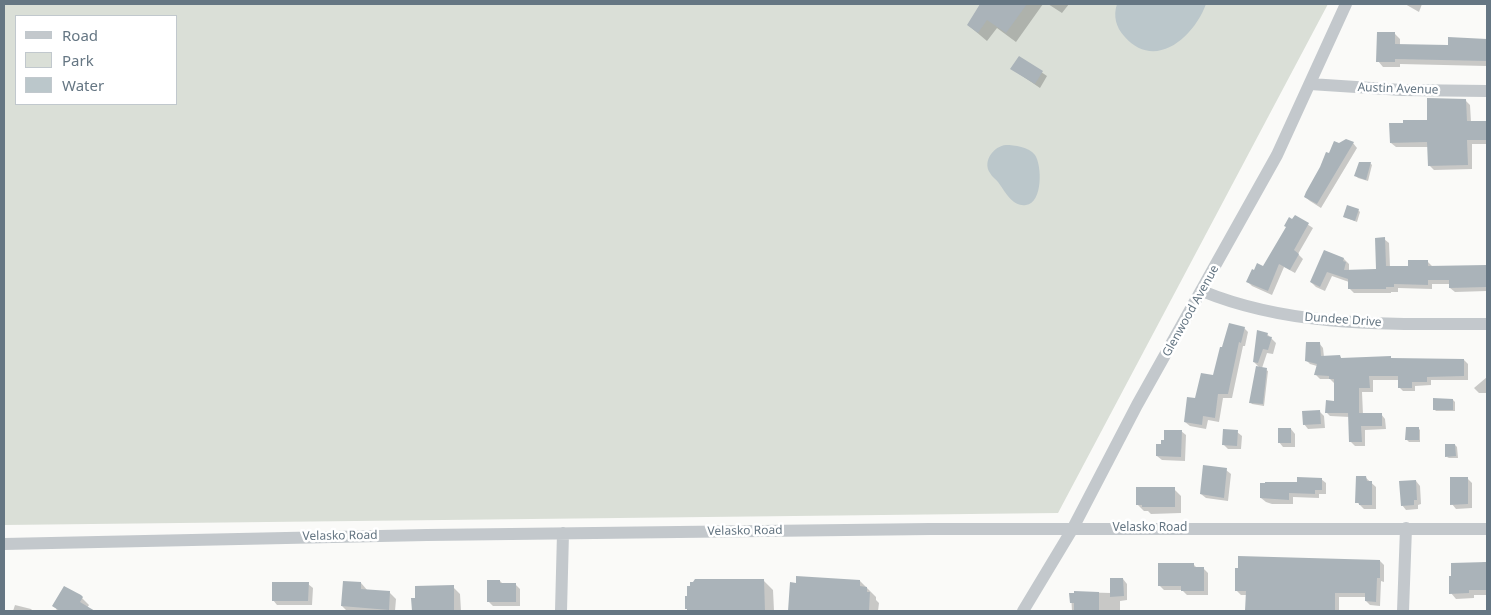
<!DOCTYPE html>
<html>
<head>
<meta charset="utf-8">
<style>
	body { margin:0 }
	#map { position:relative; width:1491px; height:615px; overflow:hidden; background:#fafaf8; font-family:"Noto Sans",sans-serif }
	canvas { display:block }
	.frame { position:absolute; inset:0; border:5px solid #657683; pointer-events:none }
	.legend { position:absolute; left:15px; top:15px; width:162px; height:90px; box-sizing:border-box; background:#fff; border:1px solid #c1c8cd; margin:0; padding:6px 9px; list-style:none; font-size:15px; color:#657683 }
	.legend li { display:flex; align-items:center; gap:10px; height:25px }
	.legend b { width:25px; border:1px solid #c1c8cd }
</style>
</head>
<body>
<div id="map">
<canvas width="1491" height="615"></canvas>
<div class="frame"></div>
<ul class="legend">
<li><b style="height:6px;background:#c3c8cc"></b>Road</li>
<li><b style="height:14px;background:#dadfd7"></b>Park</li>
<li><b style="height:14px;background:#bbc7cb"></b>Water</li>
</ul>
</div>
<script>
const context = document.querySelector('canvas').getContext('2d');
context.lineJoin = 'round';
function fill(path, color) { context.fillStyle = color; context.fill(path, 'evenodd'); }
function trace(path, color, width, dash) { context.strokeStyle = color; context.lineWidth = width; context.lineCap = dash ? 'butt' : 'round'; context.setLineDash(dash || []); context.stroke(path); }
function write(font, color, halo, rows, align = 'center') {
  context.font = font + ' "Noto Sans",sans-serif'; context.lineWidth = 5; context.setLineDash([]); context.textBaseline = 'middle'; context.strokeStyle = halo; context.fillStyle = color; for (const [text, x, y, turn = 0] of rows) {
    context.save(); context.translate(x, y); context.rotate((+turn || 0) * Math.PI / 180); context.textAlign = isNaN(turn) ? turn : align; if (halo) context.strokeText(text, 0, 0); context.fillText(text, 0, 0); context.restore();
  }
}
fill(new Path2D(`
	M4 4H1328L1058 513 4 525ZM16 16H176V104H16Z`), '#dadfd7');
fill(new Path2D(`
	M1117 4H1206C1194 37 1155 72 1124 36 1116 27 1113 16 1117 4Z
	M1006 145C1014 145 1029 147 1035 155 1042 165 1043 203 1026 205 1012 207 1005 191 998 182 996 179 992 177 990 173 982 161 994 146 1006 145Z`), '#bbc7cb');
fill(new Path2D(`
	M983 4H1043L1016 42 997 28 987 41 968 25Z
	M1048 4H1069L1062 13Z
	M1405 4H1422L1419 12Z
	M1395 34 1400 39V45L1449 46V38L1487 40V66L1400 64V67H1383L1378 61Z
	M1019 57 1047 76 1040 88 1012 69Z
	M1465 100 1470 105 1471 122 1487 123V144H1472V169L1434 170 1429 165V147H1396L1391 143Z
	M1353 143 1357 148 1321 208 1310 201 1305 197 1330 154 1339 144Z
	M1370 163 1372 165 1368 181 1358 178 1356 176Z
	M1358 210 1360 212 1357 222 1344 217Z
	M1295 216 1313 228 1298 254 1303 259 1295 273 1284 267 1272 295 1252 286 1248 282 1264 267Z
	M1384 239 1389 243 1390 267H1409L1427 261 1432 266 1449 268 1487 267V291L1455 292 1450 288V284H1432V289L1398 288V292H1391V293H1354L1349 288V282L1332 276 1325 291 1316 287 1311 282 1325 251 1344 259 1349 264V271L1377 270Z
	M1244 328 1248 332 1245 346H1243L1232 398H1223L1219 422 1208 420 1206 429 1190 426 1185 422 1196 399 1214 376 1223 349Z
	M1267 334 1276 343 1273 354 1267 353 1262 368 1268 371 1264 406 1252 404 1250 402 1260 368 1254 362Z
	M1319 343 1323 348 1324 357H1340L1342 359 1464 360 1468 364V380H1431V385L1415 386V391H1403L1399 387V380H1373V392H1362L1363 415 1381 414 1385 419 1386 429 1365 430V446H1355L1351 442 1350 417 1330 416 1326 412 1336 402 1334 383 1330 379H1320L1316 375 1317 366 1310 364 1306 360Z
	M1486 360 1487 393H1479L1474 388 1487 377Z
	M1453 400 1455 402V411H1436L1434 409Z
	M1320 412 1324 416 1325 428 1308 429 1304 424Z
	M1418 428 1420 430V442H1409L1407 440Z
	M1291 429 1295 434V447H1283L1279 442Z
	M1181 431 1186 435 1185 461 1162 460 1157 456 1162 445 1165 441Z
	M1237 432 1242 436 1241 449H1228L1223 444Z
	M1455 445 1457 447 1458 458H1449L1447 457Z
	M1226 470 1231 474 1228 501 1206 498 1201 494Z
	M1366 478 1376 487V509H1364L1357 502Z
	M1467 478 1472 483V508L1456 509 1452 504Z
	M1321 479 1326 483V494H1319V498L1293 497V504H1272L1266 502 1261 498 1298 483Z
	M1416 481 1420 486 1421 504 1418 505V509L1406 510 1402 505Z
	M1174 489 1181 496V513L1151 514 1148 511H1144L1137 504Z
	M1380 561 1384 565V582L1381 581 1380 606 1370 605 1366 601V597H1339V611H1246L1247 595H1241L1236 590Z
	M1483 562H1487V595H1474V598L1456 599 1451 593Z
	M1193 564 1197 568H1203L1208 573V595H1187L1182 590H1164L1159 585Z
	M1123 579 1127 584V600L1120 601V611H1072L1071 594H1075V592L1111 593Z
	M763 580 773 590 774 611H689L686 608 691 587Z
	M500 581 503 584H515L520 589V606H493L488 601Z
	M860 581 876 597V600L879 603 878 611H789L791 584Z
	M361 583 368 591 389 592 396 599 395 611H347L342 606Z
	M308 584 313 588 312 605H277L273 600Z
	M453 587 460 594 461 611H413Z
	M80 596 89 605 87 608 90 611H55L57 609 53 606Z
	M15 605 31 609 33 611H13Z`), '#0003');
fill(new Path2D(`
	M980 4H1027L1006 33 987 20 978 33 967 25Z
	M1377 32H1395V44L1448 45V37L1487 39V61L1395 59V62H1376Z
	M1019 56 1043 71 1035 84 1010 69Z
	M1427 98 1466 99 1467 121H1487V140H1467L1468 165 1428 166 1427 142 1390 143 1389 123H1403V120H1427Z
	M1346 139 1354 142 1317 204 1304 197 1306 192 1320 167 1326 152 1329 153 1334 141 1339 143Z
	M1359 162H1371L1366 180 1354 176Z
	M1347 205 1359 209 1355 221 1343 217Z
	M1295 215 1309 223 1294 250 1299 254 1290 270 1279 264 1268 291 1246 282 1252 269 1254 270 1257 263 1263 266 1286 227 1284 226 1289 217 1292 219Z
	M1385 237 1386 266H1408V260H1428V266L1487 265V287L1449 288V280H1428V285L1394 284V287H1386V289H1348V279L1327 272 1320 287 1310 282 1324 250 1344 258 1343 261 1346 262 1344 270 1376 269 1375 238Z
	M1229 323 1245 327 1241 343 1239 342 1228 394H1218L1215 418 1203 416 1202 425 1184 422 1187 397 1195 398 1201 373 1213 375 1220 347H1222Z
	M1257 330 1268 333 1267 336 1272 337 1268 350 1263 349 1258 363 1253 362Z
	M1306 342H1320L1321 356 1340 355 1341 358 1391 356V358L1464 359V376L1427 377V382H1412V388H1398V376H1369L1370 388H1359V413H1382V426H1361L1362 442H1349L1348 413H1325L1326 400 1334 401V379H1329V376L1314 375 1317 364 1305 361Z
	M1256 366 1267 368 1263 404 1249 403Z
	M1433 398 1453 399V410H1433Z
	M1320 410 1321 424 1303 425 1302 411Z
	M1406 427H1419V440H1405Z
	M1278 428H1291V443H1278Z
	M1223 429 1238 430 1237 446 1222 445Z
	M1164 430H1182L1181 457 1156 456V444H1161V440H1164Z
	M1445 444H1455L1456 456 1445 457Z
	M1203 465 1227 468 1224 498 1200 494Z
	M1356 476H1366L1367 481H1372V505H1359V503H1355Z
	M1297 477 1322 478V490H1315V494L1289 493V500L1260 498V483H1265V482H1297Z
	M1450 477H1468V504L1450 505Z
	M1416 480 1417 500H1414V505L1401 506 1399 481Z
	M1136 487H1175V507H1142V505H1136Z
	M1238 556 1380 560V578H1377L1376 602 1365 601V593H1335V611H1245L1246 591H1235V568H1238Z
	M1487 562V590H1469V593L1449 594V576H1451V563Z
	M1158 563H1194V567H1204V591H1181V586H1158Z
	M796 576 860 580V586L867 587V592H870L869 611H788L790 582 796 583Z
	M1110 578H1123L1124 596 1110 597Z
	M695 579H764L765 611H687V609H685V596H687V586H690V582H693Z
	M487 580H500V583H516V602H487Z
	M343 581 361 582V589L390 591 389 610 341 606Z
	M272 582H309L308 601H272Z
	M454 585V611H412L411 598H415V586Z
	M64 586 81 595 83 597 80 602 95 611H60L52 606Z
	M1074 591 1099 592V610H1074V603H1070L1069 593H1074Z`), '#aab3b9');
trace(new Path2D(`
	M1310 84 1402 90 1487 91
	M1202 291C1292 328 1391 324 1487 324
	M4 544 427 535 930 529H1487
	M561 611 563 533
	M1023 611 1073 528 1137 405 1277 155 1346 4
	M1403 611 1406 528`), '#c3c8cc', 12);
write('12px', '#657683', '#fff', [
	["Austin Avenue",1398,89,2],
	["Glenwood Avenue",1191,311,-61],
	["Dundee Drive",1343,320,4],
	["Velasko Road",1150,528],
	["Velasko Road",745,531,-1],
	["Velasko Road",340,536,-1]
]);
</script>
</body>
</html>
